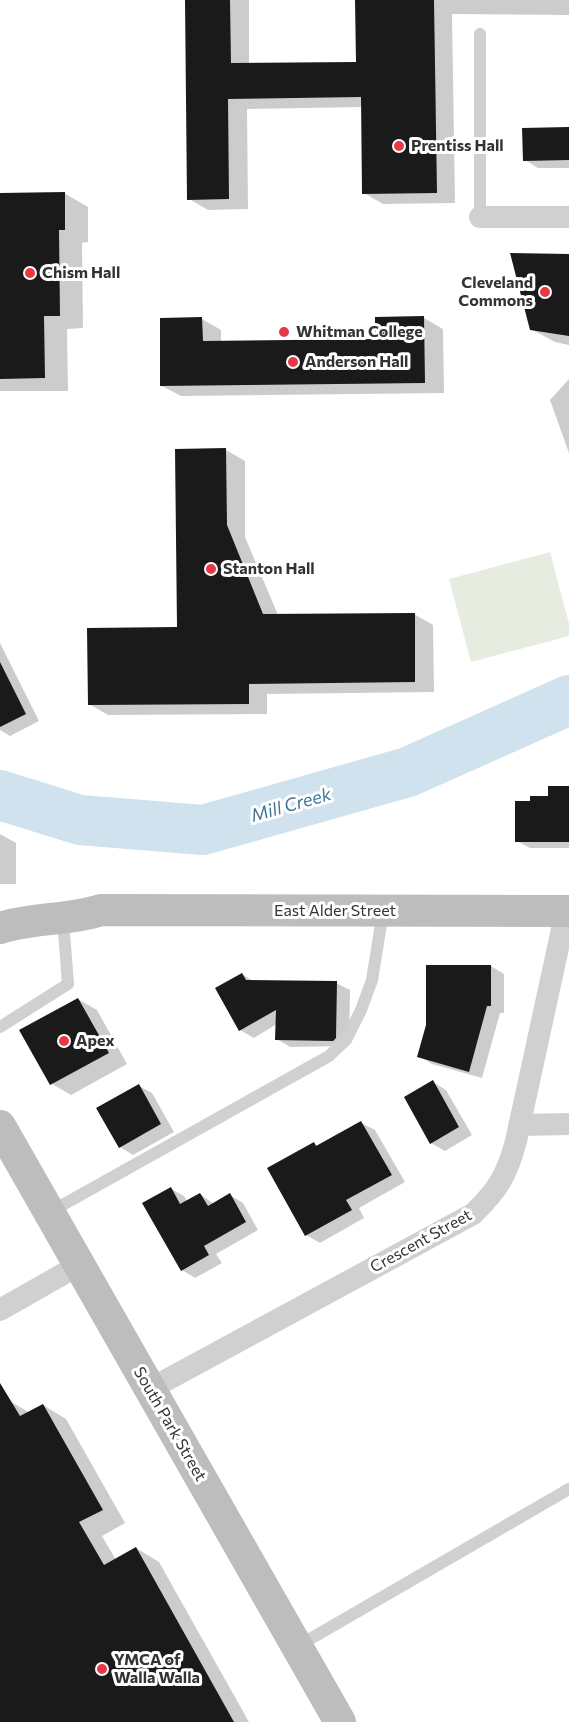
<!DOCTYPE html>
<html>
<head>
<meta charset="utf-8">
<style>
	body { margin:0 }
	canvas { display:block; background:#fff }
</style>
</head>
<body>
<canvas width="569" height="1722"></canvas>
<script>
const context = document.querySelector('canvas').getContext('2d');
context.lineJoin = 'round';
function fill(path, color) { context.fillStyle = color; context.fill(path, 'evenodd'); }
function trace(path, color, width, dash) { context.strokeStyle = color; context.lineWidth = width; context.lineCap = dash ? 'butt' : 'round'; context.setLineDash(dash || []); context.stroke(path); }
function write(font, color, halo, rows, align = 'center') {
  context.font = font + ' Commissioner,sans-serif'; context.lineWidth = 6; context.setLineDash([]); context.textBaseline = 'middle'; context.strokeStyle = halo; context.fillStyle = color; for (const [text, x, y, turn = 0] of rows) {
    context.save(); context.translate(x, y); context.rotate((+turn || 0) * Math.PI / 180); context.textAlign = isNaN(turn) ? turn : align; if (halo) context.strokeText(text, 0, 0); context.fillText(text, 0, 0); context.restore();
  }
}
fill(new Path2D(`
	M550 552 569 624V636L471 662 449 579Z`), '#e6ecdf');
fill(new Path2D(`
	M186 0H249V64L358 63 357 0H569V15L452 14 455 203 383 204 364 193 363 107 247 109 248 209 208 210 189 199Z
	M569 128V168H538L525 160Z
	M64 193 88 207V242L82 243 83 328 67 329 68 391H0V194Z
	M569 255V345L555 342 531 329Z
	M424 318 443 329 444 393 181 396 162 386 202 319 221 330V343L376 341Z
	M569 379V453L550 400Z
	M226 450 245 461V537L278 615 414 614 433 625 434 692 267 694V714L108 715 89 704 178 628Z
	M0 643 39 721 10 736 0 730Z
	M569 787V848H530L517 841 531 802 550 798Z
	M0 834 16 843V884H0Z
	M491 966 504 974V1013H500L482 1078 432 1064 419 1056Z
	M242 974 253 981 336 983 350 990 349 1046 290 1047 277 1039V1024L254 1038 240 1030Z
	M78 999 97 1010 127 1064 71 1095 52 1084Z
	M433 1082 446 1090 472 1135 445 1151 431 1143Z
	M139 1086 152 1093 174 1132 133 1155 120 1147Z
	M361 1123 375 1130 405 1182 359 1208 364 1218 320 1243 306 1235 314 1143 319 1147Z
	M171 1189 184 1196 187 1201 200 1194 214 1204 230 1195 243 1203 258 1230 216 1254 222 1263 195 1278 182 1270Z
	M10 1401 30 1413 43 1405 66 1419 125 1523 102 1536 116 1560 136 1548 159 1562 249 1722H0V1407Z`), '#0003');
trace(new Path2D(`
	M0 795 80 820 203 830 408 772 569 700`), '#cfe2ee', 50);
fill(new Path2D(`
	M185 0H230L231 63 356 62 355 0H434L437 193 362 194 361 97 228 99 229 199 187 200Z
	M569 127V160L523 161 522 128Z
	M65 192V230H59L60 316H44L45 378 0 379V193Z
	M510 253 569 254V336L530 330Z
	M424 316 425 383 160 386V318L202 317 203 341 375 339V317Z
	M226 448 227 525 263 614 415 613V682L249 684V704L88 705 87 628 177 627 175 449Z
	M0 662 26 714 0 727Z
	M548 786H569V842H515V801H530V796H548Z
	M426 965H491V1006H487L469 1072 417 1057 426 1025Z
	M242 973 246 980 337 981 336 1038 333 1041 275 1040 276 1010 239 1031 215 988Z
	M78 998 109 1053 50 1085 19 1030Z
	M433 1080 459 1127 430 1144 404 1097Z
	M139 1084 161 1124 119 1148 96 1108Z
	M361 1121 392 1175 346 1200 352 1210 305 1236 267 1168 314 1142 316 1146Z
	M171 1187 180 1204 200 1193 208 1206 230 1193 246 1222 204 1246 209 1255 181 1271 142 1203Z
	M0 1383 20 1416 43 1404 103 1510 79 1522 104 1565 136 1547 234 1722H0Z`), '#1a1a1a');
trace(new Path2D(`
	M480 217V34
	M0 1027 68 984 63 919
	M50 1212 329 1056 346 1040 361 1010 372 980 383 912
	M298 1646 569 1489`), '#d0d0d0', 12);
trace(new Path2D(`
	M480 217H569
	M519 1125 569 1124
	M0 1310 79 1265
	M150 1389 473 1214C498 1190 507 1175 516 1141L566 911`), '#d0d0d0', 22);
trace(new Path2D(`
	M0 928C33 917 68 921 101 910L569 911
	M0 1126 340 1722`), '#bdbdbd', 32);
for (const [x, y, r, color] of [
	[399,146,6,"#e63946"],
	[30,273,6,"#e63946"],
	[545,292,6,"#e63946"],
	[284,332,6,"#e63946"],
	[293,362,6,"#e63946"],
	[211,569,6,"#e63946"],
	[64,1041,6,"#e63946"],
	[102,1669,6,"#e63946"]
]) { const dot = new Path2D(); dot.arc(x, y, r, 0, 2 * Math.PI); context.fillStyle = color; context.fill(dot); trace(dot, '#fff', 2); }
write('bold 16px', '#333', '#fff', [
	["Prentiss Hall",411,146],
	["Chism Hall",42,273],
	["Cleveland",533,283,"right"],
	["Commons",533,301,"right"],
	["Whitman College",296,332],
	["Anderson Hall",305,362],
	["Stanton Hall",223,569],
	["Apex",76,1041],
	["YMCA of",114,1660],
	["Walla Walla",114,1678]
], 'left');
write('16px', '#333', '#fff', [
	["East Alder Street",335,911],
	["Crescent Street",421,1241,-29],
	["South Park Street",170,1424,60]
]);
write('italic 18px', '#3f7597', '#fff', [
	["Mill Creek",291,805,-16]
]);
</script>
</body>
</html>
